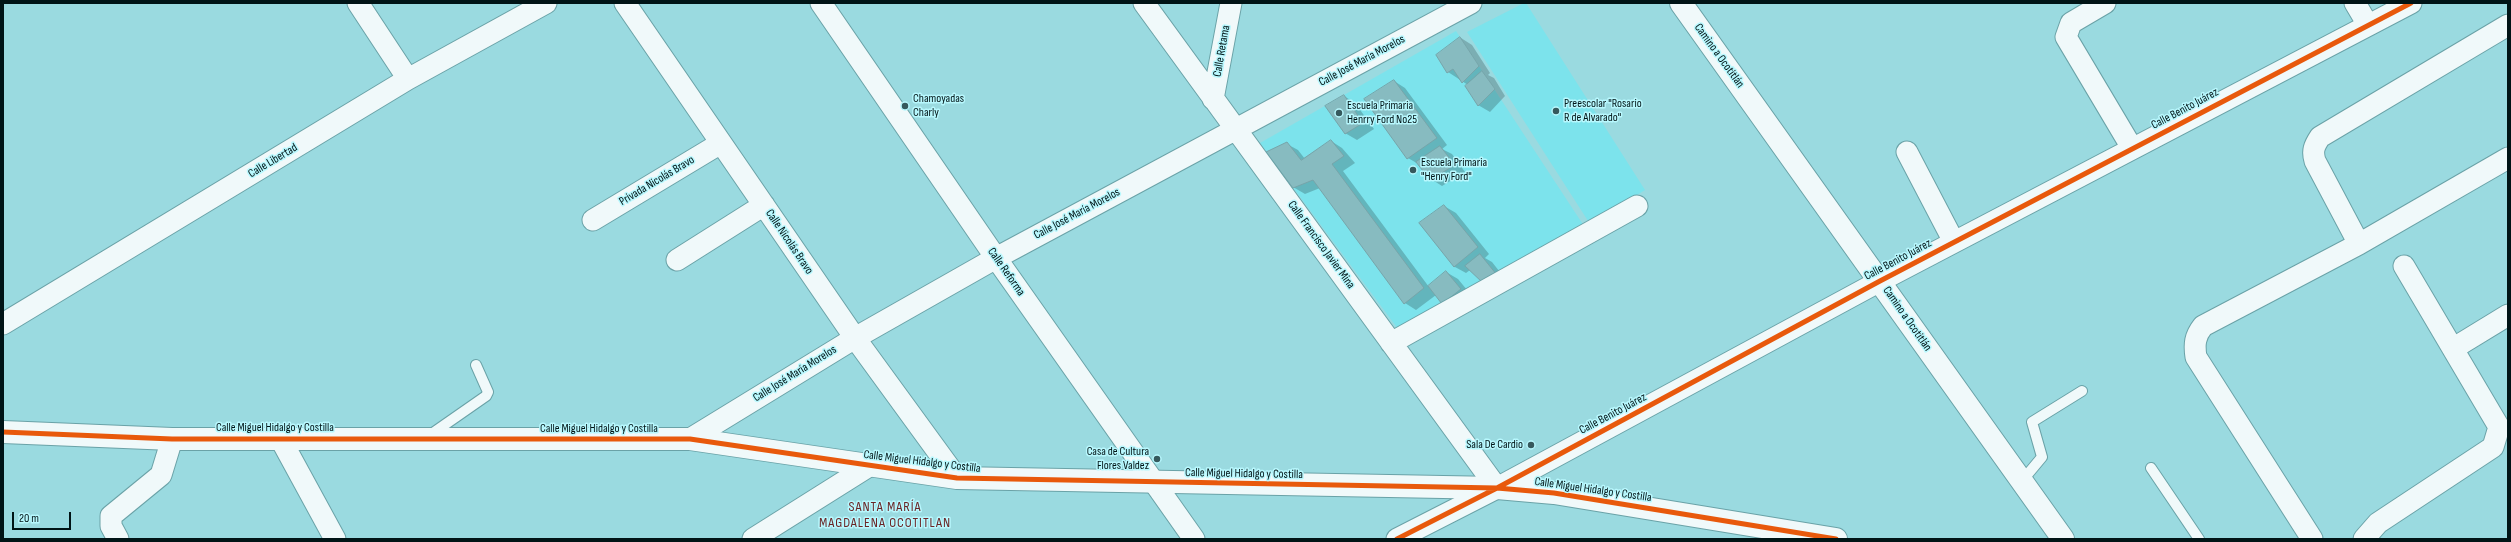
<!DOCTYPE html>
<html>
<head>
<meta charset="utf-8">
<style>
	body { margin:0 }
	#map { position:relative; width:2511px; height:542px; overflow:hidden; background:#9adae0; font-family:"Sofia Sans Condensed",sans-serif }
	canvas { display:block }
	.frame { position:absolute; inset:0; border:4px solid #001416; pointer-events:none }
	.scale { position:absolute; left:12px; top:512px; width:59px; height:18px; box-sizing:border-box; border:2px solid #001416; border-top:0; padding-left:5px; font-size:12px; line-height:14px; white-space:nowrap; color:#001416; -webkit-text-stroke:3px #b8f8fe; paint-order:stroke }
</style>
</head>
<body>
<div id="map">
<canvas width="2511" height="542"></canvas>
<div class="frame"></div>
<div class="scale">20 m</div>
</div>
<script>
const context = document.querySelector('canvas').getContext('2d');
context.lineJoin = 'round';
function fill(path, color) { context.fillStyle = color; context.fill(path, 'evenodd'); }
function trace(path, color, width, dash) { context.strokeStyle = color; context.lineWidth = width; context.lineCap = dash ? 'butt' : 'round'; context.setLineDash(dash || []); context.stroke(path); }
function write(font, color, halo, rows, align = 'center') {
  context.font = font + ' "Sofia Sans Condensed",sans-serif'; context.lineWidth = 3; context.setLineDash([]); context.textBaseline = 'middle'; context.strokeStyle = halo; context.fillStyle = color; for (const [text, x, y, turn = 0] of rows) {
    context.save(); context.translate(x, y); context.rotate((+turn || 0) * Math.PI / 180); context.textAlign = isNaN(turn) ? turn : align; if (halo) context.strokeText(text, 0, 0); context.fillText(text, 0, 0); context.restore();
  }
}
fill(new Path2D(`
	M1524 3H1526L1645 190 1590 224 1467 32Z
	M1456 31 1584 226 1401 333 1260 143Z`), '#7ce3ec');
fill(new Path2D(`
	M1461 38 1472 45 1490 73 1488 75 1494 78 1505 96 1490 112 1478 105 1468 85 1448 72Z
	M1394 81 1405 88 1447 145 1442 149 1452 154 1465 172 1442 186 1431 179 1420 165 1408 158Z
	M1344 96 1355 103 1374 129 1357 140 1345 133Z
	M1331 141 1342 148 1355 163 1343 171 1429 287 1446 272 1458 279 1472 296 1454 310 1436 295 1416 310 1405 303 1320 188 1305 194 1293 187 1287 144 1298 150 1305 159Z
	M1444 206 1456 213 1489 254 1485 258 1492 262 1507 281 1470 270 1466 273 1455 267 1420 224Z`), '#0003');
const building = new Path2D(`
	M1460 37 1479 66 1462 83 1453 69 1447 73 1436 55Z
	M1482 71 1495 89 1478 106 1465 86Z
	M1394 80 1437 138 1407 159 1364 99Z
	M1344 95 1363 123 1345 134 1325 106Z
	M1331 140 1344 156 1332 164 1424 288 1404 304 1313 180 1293 188 1266 152 1287 142 1301 160Z
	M1440 146 1455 165 1430 180 1416 162Z
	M1444 205 1478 247 1454 267 1419 223Z
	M1480 254 1497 275 1483 283 1465 266Z
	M1446 271 1461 289 1442 304 1428 286Z`);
fill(building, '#87bbc0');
trace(building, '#77a5aa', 1);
const service = new Path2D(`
	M430 435 486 396 488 392 476 365
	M2151 468 2199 539
	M2022 481 2042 457 2032 422 2082 391`);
const minor = new Path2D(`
	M358 3 408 79
	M625 3 855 338 957 478
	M821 3 996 258 1194 539
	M1144 3 1497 488
	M2105 3 2071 23 2066 37 2132 148
	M2355 3 2368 25
	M1213 99 1231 3
	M1907 152 1954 242
	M593 220 721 143
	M2359 244 2315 161C2312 151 2314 146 2320 137L2508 25
	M677 260 764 205
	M3 324 408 79 546 3
	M1391 343 1637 206
	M2454 348 2508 315
	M280 438 335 539
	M690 439 855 338 996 258 1471 3
	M118 539 111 526V516L161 475 172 439
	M753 539 869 466
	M1397 539 1497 488 1880 281 2411 3
	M2312 539 2196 357C2194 344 2195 336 2203 326L2359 244 2508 158
	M2364 539 2378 523 2493 447 2499 427 2404 266`);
const tertiary = new Path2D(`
	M3 432 172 439H690L957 478 1497 488 1554 493 1836 539`);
const secondary = new Path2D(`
	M1681 3 2063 539`);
trace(service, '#6aa2a7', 12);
trace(minor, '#6aa2a7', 23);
trace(tertiary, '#6aa2a7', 24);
trace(secondary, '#6aa2a7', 24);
trace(service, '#f0f9fa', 10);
trace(minor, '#f0f9fa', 21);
trace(tertiary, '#f0f9fa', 22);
trace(secondary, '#f0f9fa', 22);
trace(new Path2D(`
	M3 432 172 439H690L957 478 1497 488 1554 493 1836 539
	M1397 539 1497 488 1880 281 2411 3`), '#e8590c', 5);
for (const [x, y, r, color] of [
	[905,106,4,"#36595d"],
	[1556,111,4,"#36595d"],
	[1339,113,4,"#36595d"],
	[1413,170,4,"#36595d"],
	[1531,445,4,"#36595d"],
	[1157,459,4,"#36595d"]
]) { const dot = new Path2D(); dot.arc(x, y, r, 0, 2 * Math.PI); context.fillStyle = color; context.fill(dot); trace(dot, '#b8f8fe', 1.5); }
write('12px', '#001416', '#b8f8fe', [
	["Calle Retama",1222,51,-80],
	["Camino a Ocotitlán",1719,56,54],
	["Calle José María Morelos",1362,61,-28],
	["Calle Benito Juárez",2185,109,-28],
	["Calle Libertad",273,161,-31],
	["Privada Nicolás Bravo",657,181,-31],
	["Calle José María Morelos",1077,214,-28],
	["Calle Nicolás Bravo",789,242,56],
	["Calle Francisco Javier Mina",1321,245,54],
	["Calle Benito Juárez",1898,260,-28],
	["Calle Reforma",1006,272,55],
	["Camino a Ocotitlán",1907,319,55],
	["Calle José María Morelos",795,374,-32],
	["Calle Benito Juárez",1613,414,-28],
	["Calle Miguel Hidalgo y Costilla",275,428],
	["Calle Miguel Hidalgo y Costilla",599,429],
	["Calle Miguel Hidalgo y Costilla",922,462,7],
	["Calle Miguel Hidalgo y Costilla",1244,474,1],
	["Calle Miguel Hidalgo y Costilla",1593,490,8]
]);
write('12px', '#001416', '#b8f8fe', [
	["Chamoyadas",913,99],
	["Charly",913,113],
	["Preescolar \"Rosario",1564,104],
	["R de Alvarado\"",1564,118],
	["Escuela Primaria",1347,106],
	["Henrry Ford No25",1347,120],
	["Escuela Primaria",1421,163],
	["\"Henry Ford\"",1421,177],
	["Sala De Cardio",1523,445,"right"],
	["Casa de Cultura",1149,452,"right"],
	["Flores Valdez",1149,466,"right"]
], 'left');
context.letterSpacing = '1px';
write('14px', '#6a2425', '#b8f8fe', [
	["SANTA MARÍA",885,507],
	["MAGDALENA OCOTITLAN",885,523]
]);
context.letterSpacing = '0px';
</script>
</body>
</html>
